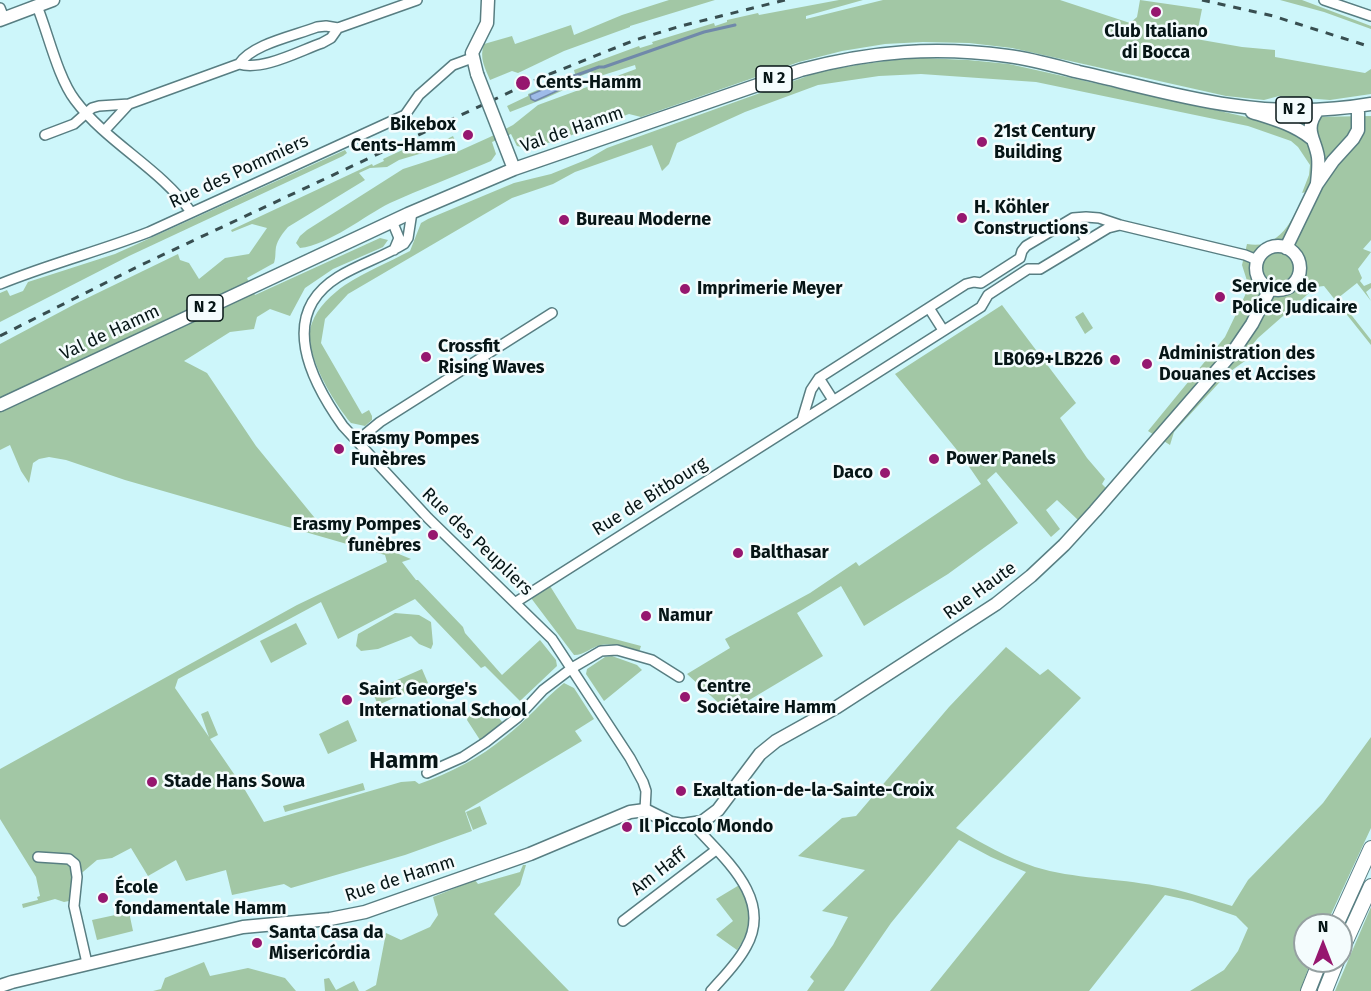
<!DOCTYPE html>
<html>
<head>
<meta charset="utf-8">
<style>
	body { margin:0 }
	#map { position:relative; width:1371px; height:991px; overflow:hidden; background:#cdf6fa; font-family:"Fira Sans",sans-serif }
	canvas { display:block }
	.north { position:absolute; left:1293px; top:913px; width:60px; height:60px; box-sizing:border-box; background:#f4fcfd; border:2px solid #95a0a1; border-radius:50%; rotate:0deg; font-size:16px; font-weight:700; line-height:24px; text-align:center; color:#061516 }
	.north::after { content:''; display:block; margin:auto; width:21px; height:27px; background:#96176f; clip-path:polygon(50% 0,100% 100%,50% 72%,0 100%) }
</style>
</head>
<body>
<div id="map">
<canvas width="1371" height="991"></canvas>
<div class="north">N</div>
</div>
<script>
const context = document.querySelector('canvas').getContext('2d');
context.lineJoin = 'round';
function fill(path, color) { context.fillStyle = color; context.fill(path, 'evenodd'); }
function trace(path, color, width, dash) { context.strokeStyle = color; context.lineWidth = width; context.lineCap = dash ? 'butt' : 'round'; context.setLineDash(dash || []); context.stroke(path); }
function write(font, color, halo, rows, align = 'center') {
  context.font = font + ' "Fira Sans",sans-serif'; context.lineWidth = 5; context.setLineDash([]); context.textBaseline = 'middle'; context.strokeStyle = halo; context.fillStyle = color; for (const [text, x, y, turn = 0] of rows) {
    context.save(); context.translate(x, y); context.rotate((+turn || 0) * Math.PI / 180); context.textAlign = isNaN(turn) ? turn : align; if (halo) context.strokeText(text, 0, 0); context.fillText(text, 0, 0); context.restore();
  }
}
fill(new Path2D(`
	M669 0H715L630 26V27L564 51 518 73 512 71 490 80C485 68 479 58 484 44L512 36 515 44 571 25 574 35 622 15Z
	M839 0H863L806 16V19L883 0H1060L1130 23 1137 17 1140 0 1202 9 1196 39 1242 47 1275 50V57L1365 73 1371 69V94L1330 100 1279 96 1264 100 1226 96 1012 48 969 43 923 42 885 44 842 51 799 62 641 117 629 114 553 142 526 147V148L517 146 511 134 492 142 496 154 491 161 484 164C453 177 421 189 390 203 364 216 329 245 300 248L296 243 300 236 307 230 403 169 459 151 490 137 513 125 538 105 636 69 635 65 597 77 595 74H592L591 72 578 77 579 83 546 98 510 112 507 106 528 96V94L575 74 574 70 639 46 640 48 653 44 652 42 714 23 715 26 727 22V20L758 13 759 15Z
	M1280 0H1302L1371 26V29L1324 12Z
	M923 58 968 60 1009 64 1251 118 1371 116V240L1363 249 1371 252 1358 269 1362 278 1360 281 1364 286 1371 283V288L1366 292 1371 301 1357 283 1338 298 1371 340V345L1324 286 1316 287 1258 338 1247 351 1252 356 1228 373 1174 432 1170 445 1148 431 1225 337 1249 287 1242 265 1247 244C1282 250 1293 217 1306 192L1302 193 1309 175 1310 165 1298 147 1291 141 1248 126 1036 82 921 74 879 76 818 85 745 112 677 143 669 164 662 171 652 145 575 172 553 184 512 198 348 294 325 319 321 343 362 414 369 410 372 416V420L365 426 351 423C334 403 301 350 312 323 317 308 332 294 345 285 365 272 389 262 410 251L421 223 428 219 514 183 551 174 588 159 607 148 813 74C850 65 886 60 923 58Z
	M453 136 456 143 399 160 387 167 370 168 359 173 365 180 288 227C283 233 278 239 276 247 275 253 276 257 274 263L247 278 255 295 380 238 388 240 383 247 333 269 305 288 290 316 270 309 257 317 254 329 230 332 184 361 207 373 256 446 323 528 391 549 394 552 411 559 402 562 416 580H418L463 627 465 633 502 675 540 640 556 660 557 666 520 701 485 666 481 668 415 599 338 639 321 602 178 679 175 688 209 737 201 714 208 711 218 735 210 739 245 790 264 822 401 782 415 781 419 784C450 773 480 758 505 737 526 721 543 700 564 683L574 688 594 719 575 731 582 741 465 811 472 831 405 855 291 888 284 884 232 895 226 870 186 881 176 860 148 876 131 848 112 858 97 860 77 877 74 900 64 902 55 899 23 908 22 904 38 900 37 897 40 896 36 877 0 819V769L297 605 387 562 385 555 125 480 66 460 49 457 39 459 33 463 29 483 21 471 10 445 0 450V344L77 303 178 254 180 260 189 263 199 279 225 258 249 254 267 228 252 224 232 232 231 230 372 164 373 166 384 161 383 159 424 140 429 148Z
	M345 150 347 153 343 156 129 256 0 322V293L7 290 10 296 23 291 28 282 115 254Z
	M1002 305 1076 403 1060 418 1087 458 1105 479 1102 484 1107 489 1078 520 1057 500 1046 510 1060 529 1051 537 996 472 987 480 1018 523 948 574 864 626 841 586 797 613 823 656 741 705 733 698 722 706 687 674 730 648 725 639 810 593 856 562 859 566 981 484 961 455 895 374Z
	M1083 312 1093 328 1085 334 1075 317Z
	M550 586 577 629 641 646 639 652C627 648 614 643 601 645 591 647 585 655 574 655L531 598Z
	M395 613 419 615 431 622 433 644 431 649 419 644 411 636 378 649 361 651 356 646 358 634Z
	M296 623 307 644 271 663 260 641Z
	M1006 647 1040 675 1048 669 1081 698 956 828C981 843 1008 858 1035 867 1074 879 1117 878 1157 886 1183 890 1208 899 1232 906L1248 880 1323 803 1371 737V828L1326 925H1305V961H1311L1300 991H1190L1224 970 1238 951 1248 928 1236 916 1192 901 1165 895 1089 991H930L1026 872 991 857 959 840 891 923 844 991H807L814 981 810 977 833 945 848 917 822 911 865 870 798 856 842 818 856 816 949 707Z
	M612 656 637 665 642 670 604 701 586 674 587 669 605 657Z
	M422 669 428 683 378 705 372 691Z
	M483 707H490L503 723 480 740 467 720 469 713Z
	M348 720 357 741 328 754 319 734Z
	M363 783 365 790 285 812 283 806Z
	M480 806 487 824 473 830 466 812Z
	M523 865H526L520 885 494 914 569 991H365L376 985 386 933 401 940 430 927 438 915 433 897 475 880 478 884 520 872Z
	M741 884C750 912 755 925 737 950L716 935 733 921 716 899Z
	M1371 907V991H1335Z
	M129 912 133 931 97 940 92 920Z
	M204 962 210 976 248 968 285 978 296 991H153L161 989 165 978Z
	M329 978 336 990 354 981 359 991H325L324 979Z`), '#a2c7a5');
const water = new Path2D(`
	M556 84 560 85 559 90 535 101 531 99 530 95Z`);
fill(water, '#9ebbe9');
trace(water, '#7089aa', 1.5);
trace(new Path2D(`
	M560 85 574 80V76L599 67H604L704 32 735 25`), '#7089aa', 3);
const minor = new Path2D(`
	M1324 0 1371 16
	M37 6C48 33 58 78 75 100 107 143 160 168 191 212
	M0 8 4 18
	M338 28 331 38 322 43C299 51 263 71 239 64 252 44 294 36 317 27L326 26 338 28 417 0
	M105 130 129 104
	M45 135 74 124 92 108 99 106 129 104 239 64
	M412 212 408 238 404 244C383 257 359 264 338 277 277 315 311 381 343 426L428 518 552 639 630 758 643 782 646 791 645 810
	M1073 218 1086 240
	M392 221 399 238 394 250
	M0 284C49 264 100 251 149 232L405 115 419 95 453 65 472 58
	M929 308 943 330
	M819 378 833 400
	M802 420 811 390 819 378 966 284 974 282 981 283 1020 258 1022 251 1026 246 1073 218 1086 217 1099 218 1120 225 1245 255 1257 260
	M357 441 380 422 552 313
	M516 602 981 307 988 295 1028 269H1040L1108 228 1120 225
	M427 773 463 757 486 742 518 717 543 690 572 668 601 651 617 650 652 660 679 677
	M693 824C723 858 774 898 746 947 737 964 723 977 711 991
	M38 857 69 859 75 864 77 877 74 906 87 963
	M623 921 716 850`);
const major = new Path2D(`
	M0 20 53 0
	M477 74 472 53 487 23 488 0
	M1252 112C1274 119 1293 124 1311 138
	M502 138 514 169
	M1317 183C1318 174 1319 166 1318 157 1315 138 1303 130 1318 110
	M1256 268a22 22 0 1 1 44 0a22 22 0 1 1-44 0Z
	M1286 248 1317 184 1333 161 1353 139 1358 130V107
	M0 405 408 214 514 169 801 70C872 51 936 46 1008 56 1032 59 1056 66 1079 72 1129 83 1180 98 1230 105 1276 112 1325 112 1371 104
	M0 986 12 982 243 927 330 919 365 912 530 854 630 812 645 810 671 823 682 825 702 822 718 810 760 754 776 741 837 707 996 604 1031 576 1064 545 1095 511 1233 352 1252 324 1270 289`);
const highway = new Path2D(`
	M1336 925 1371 848
	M1341 952 1371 886
	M1308 991 1320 961
	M1325 991 1337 961`);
trace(minor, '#587e82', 12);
trace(major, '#587e82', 15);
trace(highway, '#587e82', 16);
trace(minor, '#fff', 9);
trace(major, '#fff', 12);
trace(highway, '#fff', 14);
trace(new Path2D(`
	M1202 0 1273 16 1371 47
	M0 336 139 266 540 78 635 40 681 26 785 0`), '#384e50', 3, [8, 8]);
const majorBridge = new Path2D(`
	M477 74 502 138`);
trace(majorBridge, '#587e82', 15, []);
trace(majorBridge, '#fff', 12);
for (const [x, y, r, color] of [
	[1156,12,6,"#96176f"],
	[523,83,8,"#96176f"],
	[468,135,6,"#96176f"],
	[982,142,6,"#96176f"],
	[962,218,6,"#96176f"],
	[564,220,6,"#96176f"],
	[685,289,6,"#96176f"],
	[1220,297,6,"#96176f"],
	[426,357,6,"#96176f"],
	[1115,360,6,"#96176f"],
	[1147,364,6,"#96176f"],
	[339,449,6,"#96176f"],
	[934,459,6,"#96176f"],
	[885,473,6,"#96176f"],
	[433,535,6,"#96176f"],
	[738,553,6,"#96176f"],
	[646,616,6,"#96176f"],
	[685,697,6,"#96176f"],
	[347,700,6,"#96176f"],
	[152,782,6,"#96176f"],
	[681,791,6,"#96176f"],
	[627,827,6,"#96176f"],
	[103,898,6,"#96176f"],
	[257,943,6,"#96176f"]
]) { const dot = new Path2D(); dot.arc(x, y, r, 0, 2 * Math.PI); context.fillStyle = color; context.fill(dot); trace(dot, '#f4fcfd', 2); }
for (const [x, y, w] of [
	[774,79,36],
	[1294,110,36],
	[205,308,36]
]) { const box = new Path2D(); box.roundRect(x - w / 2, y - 13, w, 26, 4.5); context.fillStyle = '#f4fcfd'; context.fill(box); trace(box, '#061516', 1.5); }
write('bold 16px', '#061516', null, [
	["N 2",774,79],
	["N 2",1294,110],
	["N 2",205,308]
]);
write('bold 18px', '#061516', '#f4fcfd', [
	["Club Italiano",1156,32,"center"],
	["di Bocca",1156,53,"center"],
	["Cents-Hamm",536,83],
	["Bikebox",456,125,"right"],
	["Cents-Hamm",456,146,"right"],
	["21st Century",994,132],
	["Building",994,153],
	["H. Köhler",974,208],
	["Constructions",974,229],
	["Bureau Moderne",576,220],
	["Service de",1232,287],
	["Police Judicaire",1232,308],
	["Imprimerie Meyer",697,289],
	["Crossfit",438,347],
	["Rising Waves",438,368],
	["Administration des",1159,354],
	["Douanes et Accises",1159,375],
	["LB069+LB226",1103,360,"right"],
	["Erasmy Pompes",351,439],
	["Funèbres",351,460],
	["Power Panels",946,459],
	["Daco",873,473,"right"],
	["Erasmy Pompes",421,525,"right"],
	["funèbres",421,546,"right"],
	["Balthasar",750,553],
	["Namur",658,616],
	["Centre",697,687],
	["Sociétaire Hamm",697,708],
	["Saint George's",359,690],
	["International School",359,711],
	["Stade Hans Sowa",164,782],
	["Exaltation-de-la-Sainte-Croix",693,791],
	["Il Piccolo Mondo",639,827],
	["École",115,888],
	["fondamentale Hamm",115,909],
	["Santa Casa da",269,933],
	["Misericórdia",269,954]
], 'left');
write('18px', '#061516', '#f4fcfd', [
	["Val de Hamm",572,130,-19],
	["Rue des Pommiers",239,172,-25],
	["Val de Hamm",110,333,-25],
	["Rue de Bitbourg",650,497,-32],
	["Rue des Peupliers",477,542,44],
	["Rue Haute",980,591,-36],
	["Am Haff",659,872,-38],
	["Rue de Hamm",400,879,-18]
]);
write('bold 24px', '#061516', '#f4fcfd', [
	["Hamm",404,761]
]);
</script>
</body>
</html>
